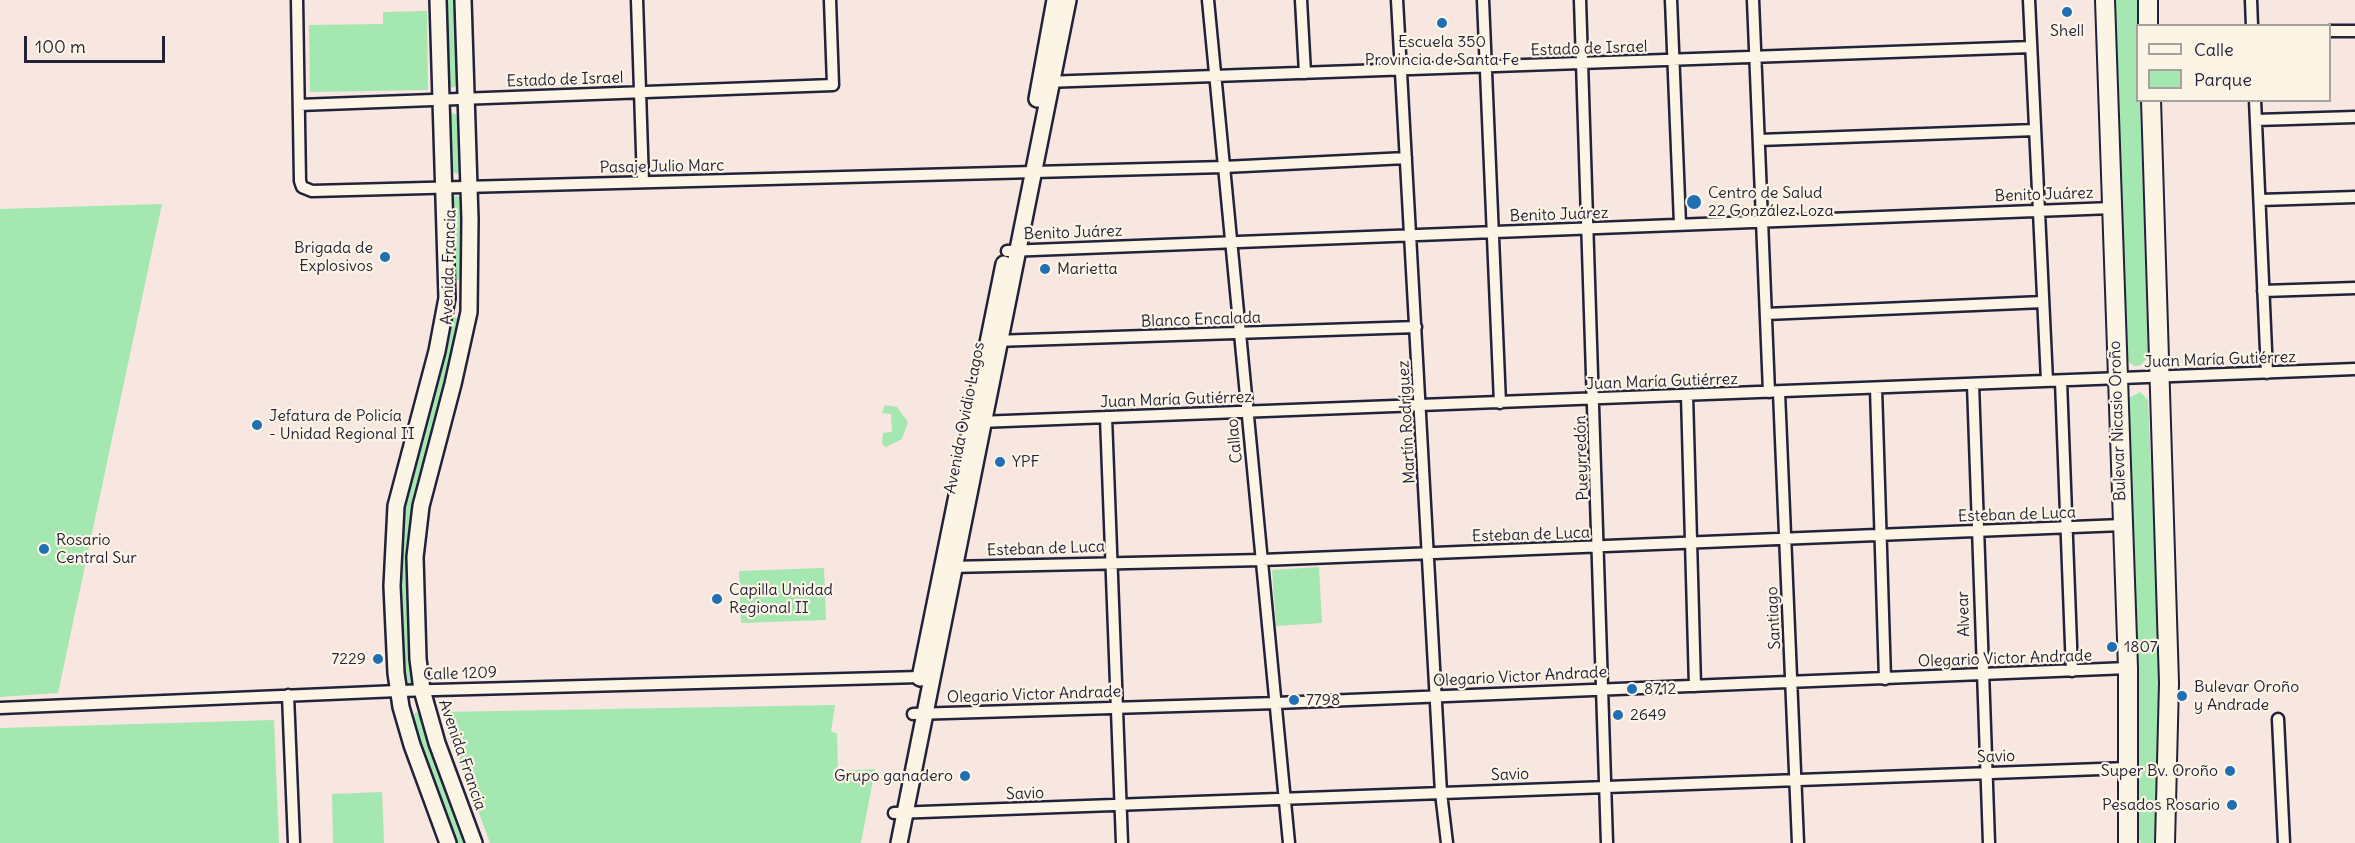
<!DOCTYPE html>
<html>
<head>
<meta charset="utf-8">
<style>
	body { margin:0 }
	#map { position:relative; width:2355px; height:843px; overflow:hidden; background:#f7e7e0; font-family:Delius,sans-serif }
	canvas { display:block }
	.legend { position:absolute; left:2136px; top:24px; width:195px; height:78px; box-sizing:border-box; background:#fcf5e5; border:2px solid #a5a1a1; margin:0; padding:8px 10px; list-style:none; font-size:18px; color:#22223b }
	.legend li { display:flex; align-items:center; gap:12px; height:30px }
	.legend b { width:30px; border:2px solid #a5a1a1 }
	.scale { position:absolute; left:24px; top:36px; width:141px; height:27px; box-sizing:border-box; border:3px solid #22223b; border-top:0; padding-left:8px; font-size:18px; line-height:21px; white-space:nowrap; color:#22223b; -webkit-text-stroke:4px #fcf5e5; paint-order:stroke }
</style>
</head>
<body>
<div id="map">
<canvas width="2355" height="843"></canvas>
<ul class="legend">
<li><b style="height:8px;background:#fcf5e5"></b>Calle</li>
<li><b style="height:16px;background:#a4e7b1"></b>Parque</li>
</ul>
<div class="scale">100 m</div>
</div>
<script>
const context = document.querySelector('canvas').getContext('2d');
context.lineJoin = 'round';
function fill(path, color) { context.fillStyle = color; context.fill(path, 'evenodd'); }
function trace(path, color, width, dash) { context.strokeStyle = color; context.lineWidth = width; context.lineCap = dash ? 'butt' : 'round'; context.setLineDash(dash || []); context.stroke(path); }
function write(font, color, halo, rows, align = 'center') {
  context.font = font + ' Delius,sans-serif'; context.lineWidth = 4.5; context.setLineDash([]); context.textBaseline = 'middle'; context.strokeStyle = halo; context.fillStyle = color; for (const [text, x, y, turn = 0] of rows) {
    context.save(); context.translate(x, y); context.rotate((+turn || 0) * Math.PI / 180); context.textAlign = isNaN(turn) ? turn : align; if (halo) context.strokeText(text, 0, 0); context.fillText(text, 0, 0); context.restore();
  }
}
fill(new Path2D(`
	M442 0H457L459 83 453 88 446 84Z
	M2113 0H2137L2138 100 2140 101 2148 357 2141 365 2134 366 2125 359Z
	M427 11 428 90 310 92 309 25 383 24V12Z
	M454 113 460 118 461 171 457 174 449 170V114Z
	M453 196H458L464 201V279L453 280 450 198Z
	M162 204 58 693 0 697V209Z
	M451 316 463 320 421 484 415 682 409 686 404 685 397 572 400 515Z
	M2140 392 2148 400 2161 684 2158 836 2153 843H2141L2138 836 2137 638 2127 399Z
	M885 405 897 407 908 422 902 439 886 447 882 444 883 433 892 432 891 414 882 413Z
	M1319 567 1322 623 1276 626 1272 570Z
	M824 568 826 620 741 623 739 571Z
	M835 705 831 732 837 733 838 771 875 769 861 843H490L442 712Z
	M416 712 423 716 469 843H454L410 718Z
	M274 720 279 843H0V728Z
	M382 792 384 843H333L332 794Z`), '#a4e7b1');
const street = new Path2D(`
	M297 0 300 181 302 187 312 191 1224 167 1406 158
	M637 0 643 182
	M1208 0 1289 843
	M1301 0 1305 73
	M1397 0 1441 793 1447 843
	M1483 0 1500 403
	M1580 0 1607 843
	M1671 0 1680 224
	M1753 0 1769 392
	M2029 0 2047 381
	M2251 0 2252 26
	M2330 31H2355
	M1045 82 2031 47
	M2255 100 2267 373
	M299 105 833 85 830 0
	M2256 120 2355 117
	M1759 140 2035 130
	M2260 200 2355 197
	M1007 251 2112 208
	M2263 291 2355 288
	M1766 314 2043 302
	M994 341 1416 327
	M2061 381 2072 671
	M1973 384 1989 843
	M1876 388 1885 679
	M1779 392 1798 843
	M1687 395 1695 686
	M1106 417 1122 843
	M979 422 2355 369
	M950 567 1262 560 2122 525
	M288 695 294 843
	M0 708 398 691 920 677
	M913 714 1276 703 2128 668
	M2278 719 2284 843
	M894 813 2128 768`);
const secondary = new Path2D(`
	M438 0 447 298 437 351 396 506 392 586 396 673 401 707 412 745 448 843
	M463 0 470 219 469 312 453 384 421 506 415 557 418 659 422 690 437 743 474 843
	M1037 99 1055 0
	M920 678 1004 264
	M899 843 1068 0`);
const primary = new Path2D(`
	M2105 0 2128 668V843
	M2148 0V26
	M2151 100 2169 683 2165 843`);
trace(street, '#22223b', 15);
trace(secondary, '#22223b', 20);
trace(primary, '#22223b', 22);
trace(street, '#fcf5e5', 10);
trace(secondary, '#fcf5e5', 15);
trace(primary, '#fcf5e5', 18);
for (const [x, y, r, color] of [
	[2067,12,6,"#1f6fb2"],
	[1442,23,6,"#1f6fb2"],
	[1694,202,8,"#1f6fb2"],
	[385,257,6,"#1f6fb2"],
	[1045,269,6,"#1f6fb2"],
	[257,425,6,"#1f6fb2"],
	[1000,462,6,"#1f6fb2"],
	[44,549,6,"#1f6fb2"],
	[717,599,6,"#1f6fb2"],
	[2112,647,6,"#1f6fb2"],
	[378,659,6,"#1f6fb2"],
	[1632,689,6,"#1f6fb2"],
	[2182,696,6,"#1f6fb2"],
	[1294,700,6,"#1f6fb2"],
	[1618,715,6,"#1f6fb2"],
	[2230,771,6,"#1f6fb2"],
	[965,776,6,"#1f6fb2"],
	[2232,805,6,"#1f6fb2"]
]) { const dot = new Path2D(); dot.arc(x, y, r, 0, 2 * Math.PI); context.fillStyle = color; context.fill(dot); trace(dot, '#fcf5e5', 2); }
write('16px', '#22223b', '#fcf5e5', [
	["Shell",2067,31,"center"],
	["Escuela 350",1442,42,"center"],
	["Provincia de Santa Fe",1442,60,"center"],
	["Centro de Salud",1708,193],
	["22 González Loza",1708,211],
	["Brigada de",373,248,"right"],
	["Explosivos",373,266,"right"],
	["Marietta",1057,269],
	["Jefatura de Policía",269,416],
	["- Unidad Regional II",269,434],
	["YPF",1012,462],
	["Rosario",56,540],
	["Central Sur",56,558],
	["Capilla Unidad",729,590],
	["Regional II",729,608],
	["1807",2124,647],
	["7229",366,659,"right"],
	["Bulevar Oroño",2194,687],
	["y Andrade",2194,705],
	["8712",1644,689],
	["7798",1306,700],
	["2649",1630,715],
	["Super Bv. Oroño",2218,771,"right"],
	["Grupo ganadero",953,776,"right"],
	["Pesados Rosario",2220,805,"right"]
], 'left');
write('16px', '#22223b', '#fcf5e5', [
	["Estado de Israel",1589,49,-2],
	["Estado de Israel",565,80,-2],
	["Pasaje Julio Marc",662,167,-1],
	["Benito Juárez",2044,195,-2],
	["Benito Juárez",1559,215,-2],
	["Benito Juárez",1073,233,-2],
	["Avenida Francia",449,267,-88],
	["Blanco Encalada",1201,320,-2],
	["Juan María Gutiérrez",2220,360,-2],
	["Juan María Gutiérrez",1662,382,-2],
	["Juan María Gutiérrez",1176,400,-2],
	["Avenida Ovidio Lagos",965,418,-79],
	["Bulevar Nicasio Oroño",2118,421,-92],
	["Martín Rodríguez",1407,422,-93],
	["Callao",1235,441,-96],
	["Pueyrredón",1582,458,-92],
	["Esteban de Luca",2017,515,-2],
	["Esteban de Luca",1531,535,-2],
	["Esteban de Luca",1046,549,-2],
	["Alvear",1964,614,-92],
	["Santiago",1774,618,-93],
	["Olegario Victor Andrade",2005,659,-2],
	["Calle 1209",460,674,-2],
	["Olegario Victor Andrade",1520,677,-3],
	["Olegario Victor Andrade",1034,695,-2],
	["Avenida Francia",462,755,71],
	["Savio",1996,757,-2],
	["Savio",1510,775,-2],
	["Savio",1025,794,-2]
]);
</script>
</body>
</html>
